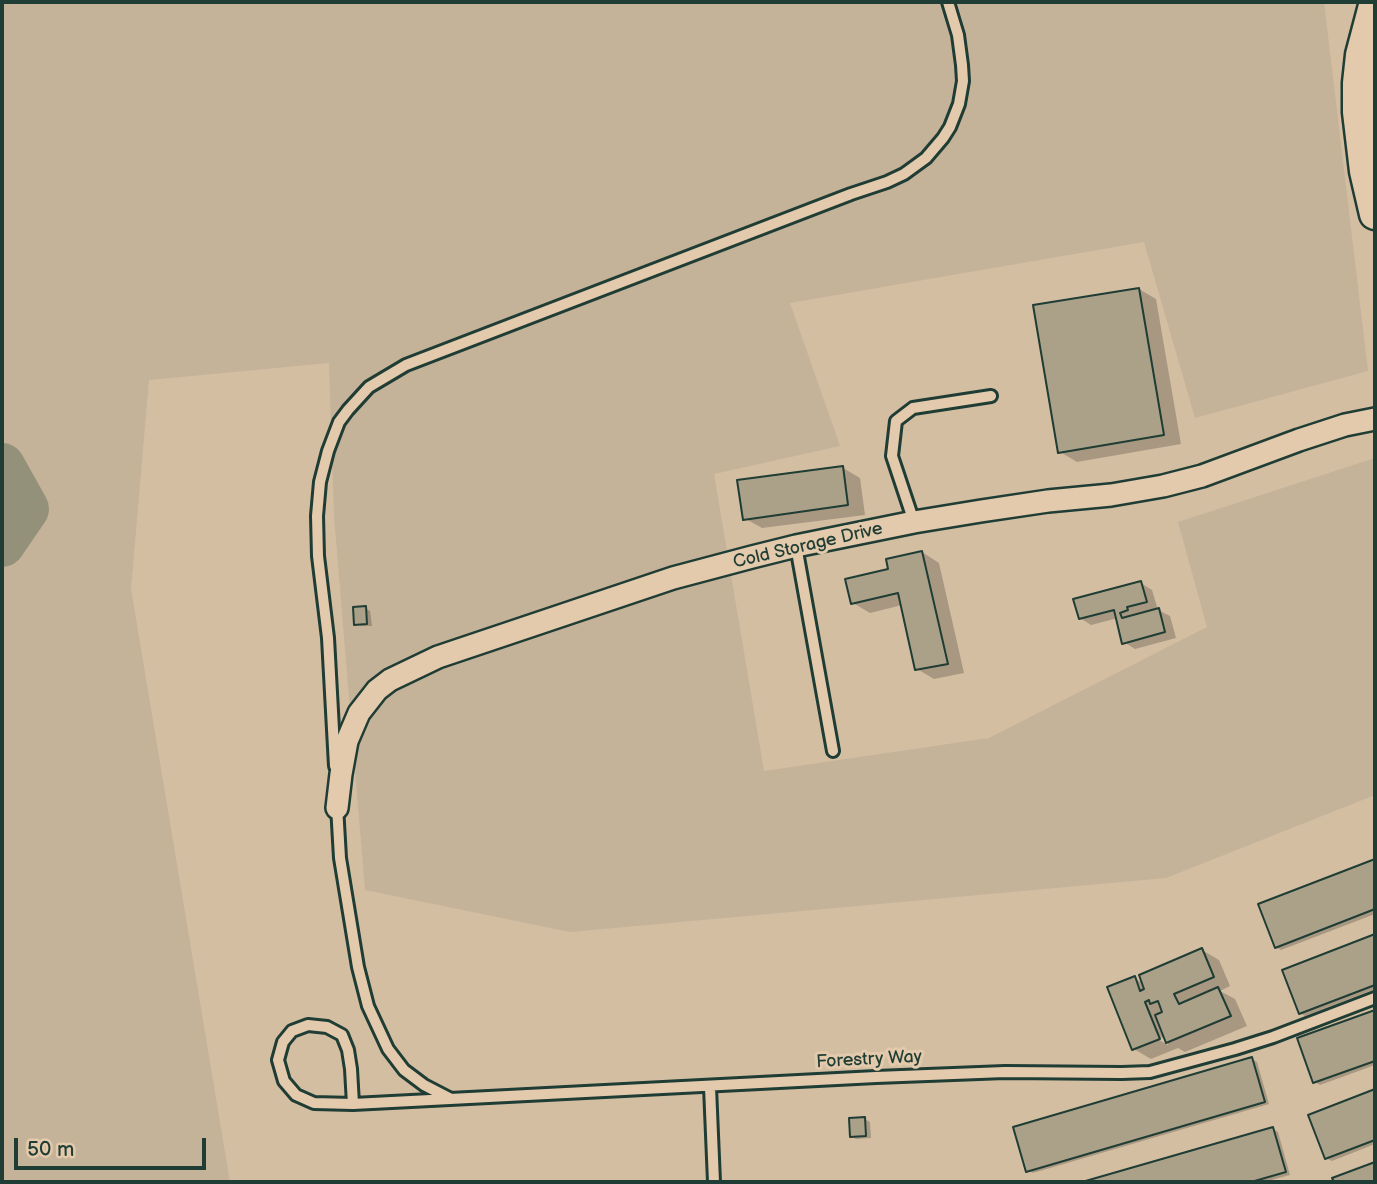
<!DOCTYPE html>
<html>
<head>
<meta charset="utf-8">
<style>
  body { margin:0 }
  #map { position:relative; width:1377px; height:1184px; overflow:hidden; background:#e4caac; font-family:"Balsamiq Sans",sans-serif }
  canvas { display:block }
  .frame { position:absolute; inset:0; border:4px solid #1f3d34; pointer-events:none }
  .scale { position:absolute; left:14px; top:1138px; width:192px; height:32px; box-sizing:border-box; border:4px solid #1f3d34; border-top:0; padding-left:9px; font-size:21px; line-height:24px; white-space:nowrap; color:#1f3d34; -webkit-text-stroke:5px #e4caac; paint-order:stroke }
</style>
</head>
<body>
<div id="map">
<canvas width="1377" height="1184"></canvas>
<div class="frame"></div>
<div class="scale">50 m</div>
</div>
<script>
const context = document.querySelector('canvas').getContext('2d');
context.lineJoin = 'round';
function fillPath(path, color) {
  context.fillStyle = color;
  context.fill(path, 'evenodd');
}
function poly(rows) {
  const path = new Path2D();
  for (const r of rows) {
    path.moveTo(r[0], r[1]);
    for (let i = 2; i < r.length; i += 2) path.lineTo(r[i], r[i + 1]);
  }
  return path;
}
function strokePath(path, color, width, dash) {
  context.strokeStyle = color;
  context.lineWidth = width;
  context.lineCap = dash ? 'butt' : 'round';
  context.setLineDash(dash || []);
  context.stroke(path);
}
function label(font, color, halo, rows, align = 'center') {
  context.font = font + ' "Balsamiq Sans",sans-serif';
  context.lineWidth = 6;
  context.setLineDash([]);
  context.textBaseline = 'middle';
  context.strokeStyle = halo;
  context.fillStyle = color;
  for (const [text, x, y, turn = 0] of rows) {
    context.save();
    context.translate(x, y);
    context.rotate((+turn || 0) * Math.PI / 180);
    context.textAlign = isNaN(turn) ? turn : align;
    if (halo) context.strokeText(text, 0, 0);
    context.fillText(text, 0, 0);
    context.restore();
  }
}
const built = poly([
  [2,2,1375,2,1375,1182,2,1182]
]);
const green = poly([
  [2,2,1324,2,1368,371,1195,418,1144,242,790,303,840,446,714,474,764,771,989,738,1207,627,1178,522,1375,458,1375,795,1166,878,570,932,365,890,334,516,329,363,149,380,131,589,230,1182,2,1182]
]);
const shadow = poly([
  [1139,289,1156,299,1181,444,1077,462,1060,452],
  [843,468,860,478,865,515,762,528,744,518],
  [922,552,939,563,964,673,934,679,917,669,902,605,870,613,853,603,890,571],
  [1141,583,1152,590,1158,610,1170,616,1176,638,1135,649,1124,642,1118,618,1091,625,1080,618],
  [365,608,370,611,372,626,361,626,356,623],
  [1375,861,1375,914,1281,950,1276,947,1260,905],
  [1375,936,1375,989,1305,1016,1300,1013,1284,971],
  [1202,950,1219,960,1230,986,1220,991,1235,999,1247,1026,1185,1052,1178,1048,1151,1059,1134,1049,1134,978,1144,984],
  [1154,1033,1168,1041,1168,1045,1152,1036],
  [1375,1012,1375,1065,1320,1085,1315,1082,1300,1039],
  [1252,1059,1257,1062,1269,1104,1033,1173,1028,1170],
  [1375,1091,1375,1144,1332,1161,1326,1158,1310,1116],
  [865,1119,870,1122,871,1138,856,1139,851,1136],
  [1273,1129,1278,1132,1290,1175,1264,1182,1089,1182]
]);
const river = poly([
  [2,466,26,509,2,544]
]);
const building = poly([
  [1139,288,1164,435,1058,453,1033,305,1139,288],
  [843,466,848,505,743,520,737,480,843,466],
  [922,551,948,664,915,670,898,593,851,604,845,579,888,569,886,559,922,551],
  [1141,581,1147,602,1127,607,1128,610,1120,613,1122,618,1159,608,1165,632,1122,644,1114,610,1079,619,1073,599,1141,581],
  [366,606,367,624,354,625,353,607,366,606],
  [1375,859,1375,909,1275,948,1258,904,1375,859],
  [1375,934,1375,985,1299,1014,1282,970,1375,934],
  [1202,948,1214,977,1174,994,1179,1004,1218,987,1231,1016,1166,1043,1155,1015,1162,1012,1158,1001,1150,1004,1149,1000,1145,1002,1160,1039,1132,1050,1107,987,1135,976,1140,991,1144,989,1139,975,1202,948],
  [1375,1010,1375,1061,1313,1083,1297,1038,1375,1010],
  [1252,1057,1265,1102,1026,1172,1013,1127,1252,1057],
  [1375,1089,1375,1140,1325,1159,1308,1115,1375,1089],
  [865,1117,866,1136,850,1137,849,1118,865,1117],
  [1273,1127,1286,1172,1251,1182,1082,1182,1273,1127],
  [1375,1162,1375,1182,1334,1182,1332,1178,1375,1162]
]);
const lane = poly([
  [914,522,892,456,896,421,913,408,991,396],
  [796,546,833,751],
  [335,766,328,638,318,556,317,516,320,482,328,451,339,422,348,410,369,387,406,365,851,194,887,182,904,174,926,158,943,138,950,127,959,104,963,81,962,65,958,35,948,2],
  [337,806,340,858,358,967,368,1006,388,1049,404,1070,424,1085,451,1099],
  [710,1087,714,1182],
  [353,1104,351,1069,348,1050,342,1035,327,1027,308,1025,292,1031,283,1042,278,1060,284,1081,296,1095,314,1103,353,1104,876,1077,1005,1072,1122,1073,1150,1072,1235,1049,1273,1037,1375,998]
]);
const street = poly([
  [337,808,341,774,347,741,359,713,377,690,390,680,438,657,673,578,752,557,796,546,914,522,981,511,1048,501,1111,495,1163,486,1202,476,1299,440,1345,425,1375,419]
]);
const secondary = poly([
  [1375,2,1361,55,1358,83,1358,112,1365,171,1375,214]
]);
const streetNames = [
  ["Cold Storage Drive",808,546,-13],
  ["Forestry Way",869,1060,-3]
];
fillPath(built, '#d3bea2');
fillPath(green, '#c4b299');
fillPath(shadow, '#0003');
strokePath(river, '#94917b', 46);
fillPath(building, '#aba189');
strokePath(building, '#1f3d34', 2);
strokePath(lane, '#1f3d34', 16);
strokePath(street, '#1f3d34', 26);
strokePath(secondary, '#1f3d34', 35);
strokePath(lane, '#e4caac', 10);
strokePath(street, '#e4caac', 21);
strokePath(secondary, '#e4caac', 30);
label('18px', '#1f3d34', '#e4caac', streetNames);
</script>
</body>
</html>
